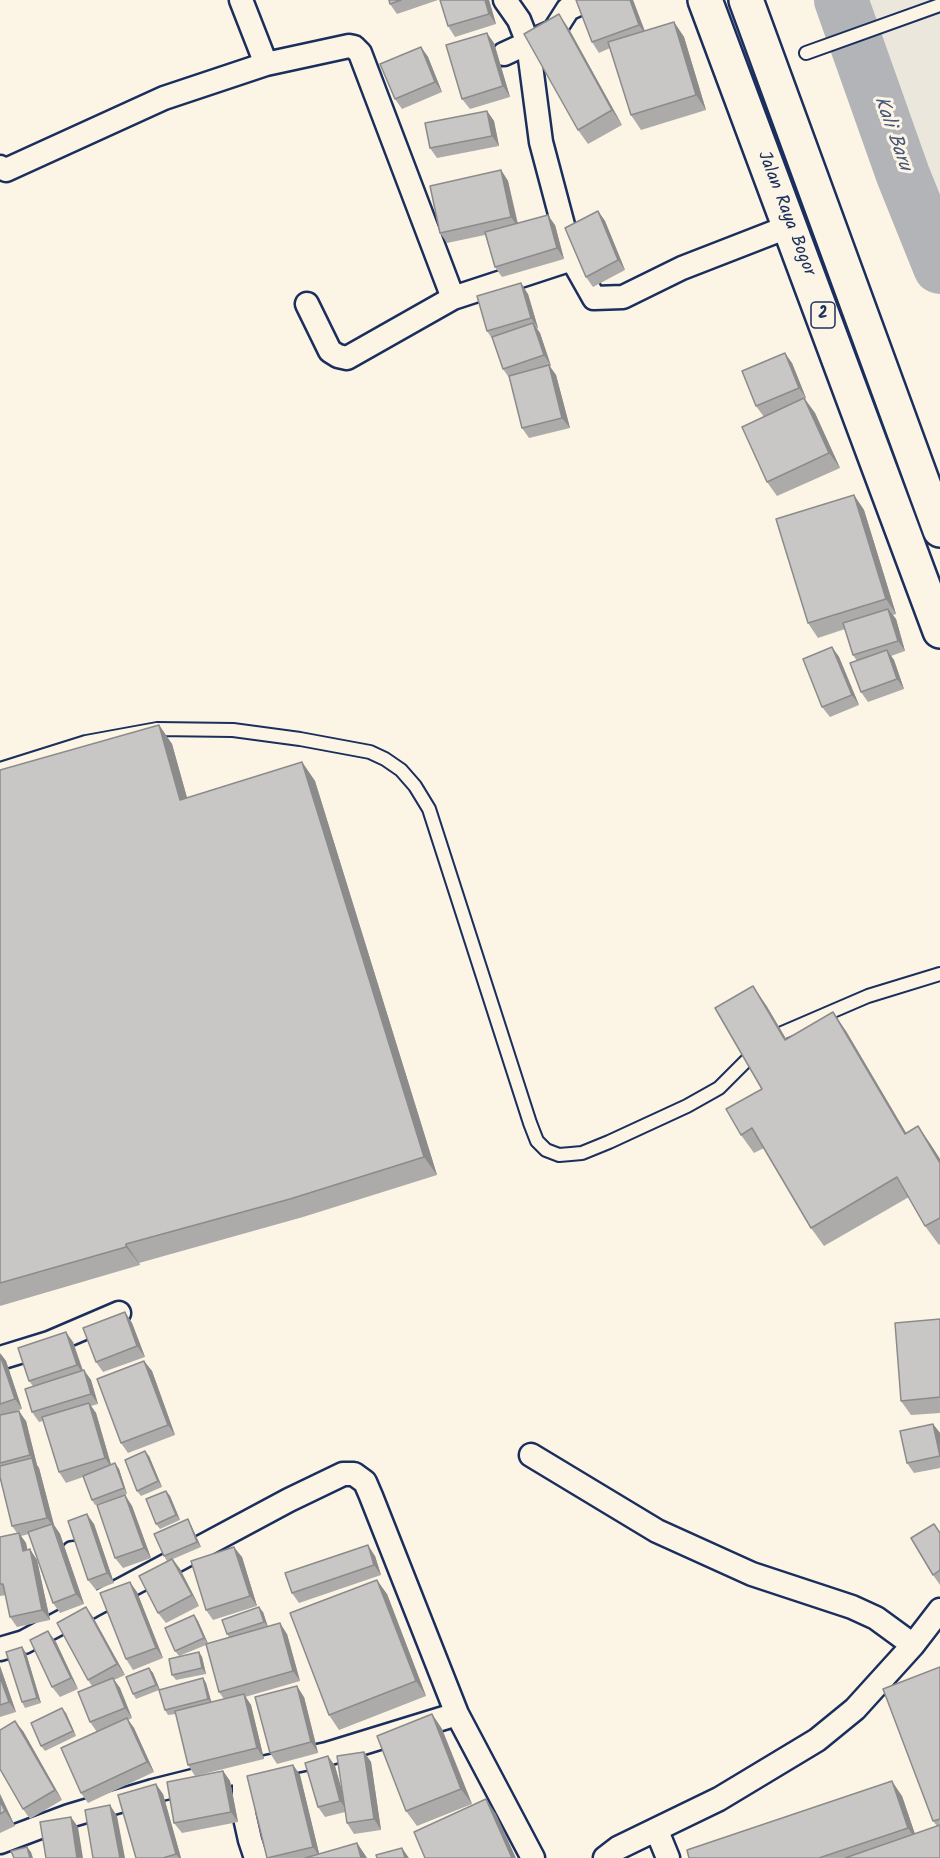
<!DOCTYPE html>
<html>
<head>
<meta charset="utf-8">
<style>
  body { margin:0 }
  canvas { display:block; background:#fcf5e5 }
</style>
</head>
<body>
<canvas width="940" height="1858"></canvas>
<script>
const context = document.querySelector('canvas').getContext('2d');
context.lineJoin = 'round';
function fillPath(path, color) {
  context.fillStyle = color;
  context.fill(path, 'evenodd');
}
function poly(rows) {
  const path = new Path2D();
  for (const r of rows) {
    path.moveTo(r[0], r[1]);
    for (let i = 2; i < r.length; i += 2) path.lineTo(r[i], r[i + 1]);
  }
  return path;
}
function strokePath(path, color, width, dash) {
  context.strokeStyle = color;
  context.lineWidth = width;
  context.lineCap = dash ? 'butt' : 'round';
  context.setLineDash(dash || []);
  context.stroke(path);
}
function label(font, color, halo, rows, align = 'center') {
  context.font = font + ' Kalam,sans-serif';
  context.lineWidth = 6;
  context.setLineDash([]);
  context.textBaseline = 'middle';
  context.strokeStyle = halo;
  context.fillStyle = color;
  for (const [text, x, y, turn = 0] of rows) {
    context.save();
    context.translate(x, y);
    context.rotate((+turn || 0) * Math.PI / 180);
    context.textAlign = isNaN(turn) ? turn : align;
    if (halo) context.strokeText(text, 0, 0);
    context.fillText(text, 0, 0);
    context.restore();
  }
}
const built = poly([
  [832,0,940,0,940,287]
]);
const river = poly([
  [841,0,903,175,940,267]
]);
const lane = poly([
  [806,53,940,5],
  [0,769,86,742,157,729,233,730,300,739,370,752,385,759,401,770,415,786,429,809,530,1123,537,1141,546,1150,559,1155,571,1154,582,1153,609,1142,687,1106,719,1088,747,1060],
  [782,1033,868,996,940,974]
]);
const street = poly([
  [241,0,266,64],
  [505,0,519,20,528,43,541,142,572,259,594,298,623,297,682,268,790,226],
  [504,54,554,31,568,9,587,0],
  [0,167,6,170,164,98,266,64,349,46,354,47,360,53,453,298],
  [307,304,330,351,338,356,347,358,453,298,572,259],
  [0,1358,49,1343,119,1313],
  [531,1455,657,1531,752,1574,852,1607,876,1618,913,1645],
  [73,1553,90,1607],
  [0,1649,24,1642,289,1500,343,1474,354,1474,365,1482,371,1496,457,1714],
  [244,1772,244,1813,250,1840,256,1858],
  [657,1831,668,1858],
  [0,1842,69,1816,153,1791,217,1775,244,1772,327,1754,457,1714,533,1858],
  [605,1858,618,1848,719,1799,817,1740,855,1709,913,1645,940,1610]
]);
const highway = poly([
  [705,0,940,631],
  [746,0,940,530]
]);
const wall = poly([
  [389,0,438,0,397,14,390,4],
  [440,0,489,0,496,24,455,37,448,26],
  [576,0,633,0,645,31,674,22,684,37,706,110,641,130,631,115,610,48,599,53,592,42],
  [569,29,622,125,588,144,578,130],
  [494,43,510,97,470,109,462,99],
  [421,47,428,57,442,92,402,109,395,99],
  [487,111,494,121,499,146,437,158,430,148],
  [501,170,508,181,518,223,555,225,564,259,502,277,495,267,485,235,447,243,440,233],
  [598,211,605,221,625,270,593,287,586,277],
  [528,294,538,328,537,329,540,333,551,366,549,366,556,375,570,428,529,438,522,428,510,379,503,369,493,340,487,331],
  [792,363,806,398,805,399,815,413,840,468,777,496,767,482,764,417,756,406],
  [854,495,864,510,896,614,893,615,896,619,905,651,891,656,894,660,904,689,868,702,861,692,857,661,853,655,845,629,818,638,808,623],
  [832,647,839,657,859,705,830,717,822,707],
  [159,725,172,744,187,798,302,762,315,781,437,1175,303,1217,139,1263,140,1265,0,1306,0,770],
  [766,1005,786,1039,846,1031,906,1133,918,1126,931,1145,940,1159,940,1244,939,1245,925,1226,909,1197,824,1246,811,1228,764,1148,754,1153,741,1135,762,1089],
  [125,1312,132,1323,145,1357,103,1372,96,1362],
  [940,1319,940,1413,911,1415,901,1401],
  [73,1342,83,1370,91,1380,98,1404,91,1406,96,1413,111,1465,115,1463,119,1469,127,1494,95,1505,92,1500,83,1477,66,1483,59,1472,43,1421,39,1422,32,1412,33,1386,29,1381],
  [0,1353,6,1361,22,1409,11,1413,26,1421,37,1465,39,1468,54,1525,60,1534,84,1604,60,1613,53,1603,29,1534,21,1536,26,1543,27,1550,37,1560,50,1620,17,1627,10,1617,6,1595,0,1596,0,1537,17,1533,12,1526,0,1465],
  [144,1361,152,1371,175,1435,128,1453,121,1443],
  [933,1424,940,1433,940,1468,914,1473,907,1463],
  [149,1456,162,1487,141,1496,137,1491],
  [166,1491,170,1496,180,1520,160,1529,156,1524],
  [125,1495,132,1506,151,1558,123,1568,115,1558],
  [94,1524,114,1583,96,1590,88,1580],
  [934,1524,940,1532,940,1585,933,1575],
  [191,1525,201,1547,173,1559,180,1569,199,1606,166,1623,158,1613,167,1561,164,1556],
  [375,1556,381,1575,299,1603,292,1593],
  [242,1557,257,1606,213,1620,206,1610],
  [137,1592,163,1658,133,1670,126,1659],
  [387,1594,426,1696,339,1730,329,1715],
  [86,1607,93,1617,125,1675,114,1680,120,1688,132,1718,128,1720,134,1728,154,1772,88,1803,81,1793,97,1732,90,1722,92,1686,88,1680],
  [263,1612,268,1627,287,1634,300,1681,245,1697,251,1705,264,1759,195,1776,188,1765,176,1714,168,1715,165,1710,159,1690,136,1699,133,1694,149,1668,153,1673,160,1690,203,1678,206,1683,211,1702,224,1699,219,1692,206,1645,179,1656,175,1651,194,1615,198,1621,208,1643,229,1637,227,1634],
  [56,1642,78,1689,60,1697,52,1687],
  [22,1647,26,1653,41,1703,25,1708,22,1702],
  [199,1652,202,1657,206,1674,176,1680,172,1675],
  [0,1666,16,1712,0,1717],
  [940,1667,940,1858,689,1858,902,1796,915,1834,937,1826,933,1821],
  [304,1697,318,1753,277,1764,270,1753],
  [66,1713,76,1736,45,1751,41,1746],
  [432,1714,442,1729,472,1804,417,1826,406,1811],
  [23,1731,62,1800,30,1819,23,1809],
  [364,1752,371,1762,381,1830,354,1834,347,1823,345,1812,325,1817,318,1807,328,1756,335,1766,342,1792],
  [293,1765,300,1775,319,1854,357,1843,367,1858,267,1858],
  [223,1771,230,1781,238,1822,182,1833,174,1823],
  [0,1794,15,1826,0,1833],
  [163,1794,181,1858,136,1858]
]);
const shadedWall = poly([
  [485,0,489,0,496,24,489,14],
  [630,0,633,0,646,35,639,25],
  [559,14,569,29,622,125,612,110],
  [674,22,684,37,706,110,696,95],
  [487,33,494,43,510,97,503,86],
  [421,47,428,57,442,92,435,82],
  [487,111,494,121,499,146,492,136],
  [501,170,508,181,518,227,511,217],
  [598,211,605,221,625,270,618,260],
  [548,215,555,225,564,259,557,248],
  [521,283,528,294,538,328,531,318],
  [533,323,540,333,551,366,544,355],
  [785,353,792,363,806,398,799,388],
  [549,365,556,375,570,428,562,418],
  [804,398,815,413,840,468,829,453],
  [854,495,864,510,896,614,886,599],
  [888,609,896,619,905,651,898,641],
  [832,647,839,657,859,705,852,695],
  [887,650,894,660,904,689,897,679],
  [159,725,172,744,193,819,180,800],
  [302,762,315,781,437,1175,424,1157],
  [753,986,766,1005,798,1059,785,1040],
  [833,1012,846,1031,918,1153,905,1134],
  [918,1126,931,1145,940,1159,940,1163],
  [126,1244,139,1263,140,1265,126,1247],
  [125,1312,132,1323,145,1357,137,1346],
  [66,1332,73,1342,84,1375,77,1365],
  [0,1353,6,1361,22,1409,15,1399],
  [144,1361,152,1371,175,1435,168,1425],
  [84,1370,91,1380,98,1404,91,1394],
  [89,1403,96,1413,112,1468,105,1458],
  [19,1411,26,1421,37,1465,39,1468,54,1525,60,1534,84,1604,76,1594,54,1527,47,1518,32,1459,30,1455],
  [933,1424,940,1433,940,1455],
  [145,1451,149,1456,162,1487,158,1481],
  [115,1463,119,1469,127,1494,124,1488],
  [166,1491,170,1496,180,1520,176,1515],
  [125,1495,132,1506,151,1558,144,1548],
  [87,1514,94,1524,114,1583,107,1573],
  [188,1519,191,1525,201,1547,197,1542],
  [19,1533,26,1543,30,1561,23,1551],
  [368,1545,375,1556,381,1575,374,1565],
  [234,1547,242,1557,257,1606,250,1596],
  [30,1549,37,1560,50,1620,42,1610],
  [172,1559,180,1569,199,1606,192,1595],
  [377,1580,387,1594,426,1696,416,1681],
  [130,1582,137,1592,163,1658,156,1648],
  [86,1607,93,1617,125,1675,117,1664],
  [259,1607,263,1612,268,1627,264,1622],
  [194,1615,198,1621,208,1644,204,1638],
  [280,1623,287,1634,300,1681,293,1671],
  [48,1631,56,1642,78,1689,71,1678],
  [22,1647,26,1653,41,1703,37,1698],
  [199,1652,202,1657,206,1674,202,1668],
  [0,1666,16,1712,9,1702,0,1677],
  [149,1668,153,1673,160,1690,156,1685],
  [113,1678,120,1688,132,1718,125,1708],
  [203,1678,206,1683,212,1704,208,1699],
  [297,1686,304,1697,318,1753,311,1742],
  [244,1694,251,1705,264,1759,257,1748],
  [62,1708,66,1713,76,1736,73,1731],
  [432,1714,442,1729,472,1804,461,1789],
  [127,1718,134,1728,154,1772,147,1762],
  [15,1721,23,1731,62,1800,55,1790],
  [364,1752,371,1762,381,1830,374,1819],
  [328,1756,335,1766,348,1811,340,1801],
  [293,1765,300,1775,320,1857,313,1847],
  [223,1771,230,1781,238,1822,231,1812],
  [892,1781,902,1796,918,1843,908,1828],
  [156,1784,163,1794,181,1858,179,1858,176,1854],
  [0,1794,15,1826,5,1811,0,1801],
  [486,1799,496,1814,516,1858,512,1858],
  [110,1805,117,1816,125,1858,120,1858],
  [71,1817,78,1827,83,1858,77,1858],
  [357,1843,367,1858,361,1858],
  [27,1847,31,1852,33,1858,30,1858],
  [402,1848,409,1858,405,1858]
]);
const building = poly([
  [389,0,401,0,390,4,389,0],
  [440,0,485,0,489,14,448,26,440,0],
  [576,0,630,0,639,25,592,42,576,0],
  [559,14,612,110,578,130,524,34,559,14],
  [674,22,696,95,631,115,608,42,674,22],
  [487,33,503,86,462,99,446,45,487,33],
  [421,47,435,82,395,99,380,64,421,47],
  [487,111,492,136,430,148,425,123,487,111],
  [501,170,511,217,440,233,430,186,501,170],
  [598,211,618,260,586,277,565,228,598,211],
  [548,215,557,248,495,267,485,232,548,215],
  [521,283,531,318,487,331,477,296,521,283],
  [533,323,544,355,503,369,492,337,533,323],
  [785,353,799,388,756,406,742,371,785,353],
  [549,365,562,418,522,428,509,376,549,365],
  [804,398,829,453,767,482,742,427,804,398],
  [854,495,886,599,808,623,776,519,854,495],
  [888,609,898,641,853,655,843,623,888,609],
  [832,647,852,695,822,707,803,659,832,647],
  [887,650,897,679,861,692,850,663,887,650],
  [159,725,180,800,302,762,424,1157,290,1199,126,1244,126,1247,0,1283,0,770,159,725],
  [753,986,785,1040,833,1012,905,1134,918,1126,940,1163,940,1218,925,1226,897,1177,811,1228,752,1128,741,1135,726,1109,762,1089,715,1008,753,986],
  [125,1312,137,1346,96,1362,83,1328,125,1312],
  [940,1319,940,1397,901,1401,895,1323,940,1319],
  [66,1332,77,1365,29,1381,18,1348,66,1332],
  [0,1355,15,1399,0,1404,0,1355],
  [144,1361,168,1425,121,1443,97,1379,144,1361],
  [84,1370,91,1394,32,1412,25,1389,84,1370],
  [89,1403,105,1458,59,1472,42,1417,89,1403],
  [19,1411,30,1455,0,1463,0,1415,19,1411],
  [933,1424,940,1456,907,1463,900,1431,933,1424],
  [145,1451,158,1481,137,1491,125,1460,145,1451],
  [32,1458,47,1518,12,1526,0,1477,0,1466,32,1458],
  [115,1463,124,1488,92,1500,83,1476,115,1463],
  [166,1491,176,1515,156,1524,146,1499,166,1491],
  [125,1495,144,1548,115,1558,97,1505,125,1495],
  [87,1514,107,1573,88,1580,68,1521,87,1514],
  [188,1519,197,1542,164,1556,154,1534,188,1519],
  [52,1524,76,1594,53,1603,28,1532,52,1524],
  [934,1524,940,1533,940,1570,933,1575,911,1538,934,1524],
  [19,1533,23,1551,30,1549,42,1610,10,1617,3,1584,0,1584,0,1537,19,1533],
  [368,1545,374,1565,292,1593,285,1573,368,1545],
  [234,1547,250,1596,206,1610,191,1561,234,1547],
  [172,1559,192,1595,158,1613,139,1576,172,1559],
  [377,1580,416,1681,329,1715,290,1613,377,1580],
  [130,1582,156,1648,126,1659,100,1593,130,1582],
  [86,1607,117,1664,88,1680,57,1623,86,1607],
  [259,1607,264,1622,227,1634,222,1620,259,1607],
  [194,1615,204,1638,175,1651,165,1628,194,1615],
  [280,1623,293,1671,219,1692,206,1644,280,1623],
  [48,1631,71,1678,52,1687,30,1640,48,1631],
  [22,1647,37,1698,22,1702,6,1652,22,1647],
  [199,1652,202,1668,172,1675,169,1659,199,1652],
  [940,1667,940,1819,933,1821,883,1689,940,1667],
  [149,1668,156,1685,133,1694,126,1677,149,1668],
  [0,1677,9,1702,0,1705,0,1677],
  [113,1678,125,1708,90,1722,78,1692,113,1678],
  [203,1678,208,1699,165,1710,159,1690,203,1678],
  [297,1686,311,1742,270,1753,255,1697,297,1686],
  [244,1694,257,1748,188,1765,175,1711,244,1694],
  [62,1708,73,1731,41,1746,31,1723,62,1708],
  [432,1714,461,1789,406,1811,377,1736,432,1714],
  [127,1718,147,1762,81,1793,61,1748,127,1718],
  [15,1721,55,1790,23,1809,0,1769,0,1730,15,1721],
  [364,1752,374,1819,347,1823,337,1756,364,1752],
  [328,1756,340,1801,318,1807,305,1763,328,1756],
  [293,1765,313,1847,267,1858,247,1776,293,1765],
  [223,1771,231,1812,174,1823,167,1782,223,1771],
  [892,1781,908,1828,819,1858,689,1858,687,1850,892,1781],
  [156,1784,176,1854,163,1858,136,1858,118,1795,156,1784],
  [486,1799,512,1858,425,1858,414,1832,486,1799],
  [0,1801,5,1811,0,1814,0,1801],
  [110,1805,120,1858,93,1858,85,1810,110,1805],
  [71,1817,77,1858,46,1858,40,1822,71,1817],
  [940,1825,940,1858,845,1858,940,1825],
  [357,1843,361,1858,305,1858,357,1843],
  [27,1847,30,1858,14,1858,11,1851,27,1847],
  [402,1848,405,1858,377,1858,376,1855,402,1848]
]);
const shields = [
  [823,315,24]
];
const shieldNames = [
  ["2",823,315]
];
const streetNames = [
  ["Jalan Raya Bogor",785,214,69]
];
const waterNames = [
  ["Kali Baru",891,134,70]
];
fillPath(built, '#ece7dc');
strokePath(river, '#b2b4b8', 54);
strokePath(lane, '#1b2f5e', 16);
strokePath(street, '#1b2f5e', 27);
strokePath(highway, '#1b2f5e', 38);
strokePath(lane, '#fcf5e5', 12);
strokePath(street, '#fcf5e5', 22);
strokePath(highway, '#fcf5e5', 33);
fillPath(wall, '#acabaa');
fillPath(shadedWall, '#8c8b8b');
fillPath(building, '#c8c7c6');
strokePath(building, '#8c8b8b', 1.5);
for (const [x, y, w] of shields) {
  const box = new Path2D();
  box.roundRect(x - w / 2, y - 13, w, 26, 4.5);
  context.fillStyle = '#fcf5e5';
  context.fill(box);
  strokePath(box, '#1b2f5e', 1.5);
}
label('bold 16px', '#1b2f5e', null, shieldNames);
label('18px', '#1b2f5e', '#fcf5e5', streetNames);
label('italic 20px', '#485779', '#fcf5e5', waterNames);
</script>
</body>
</html>
